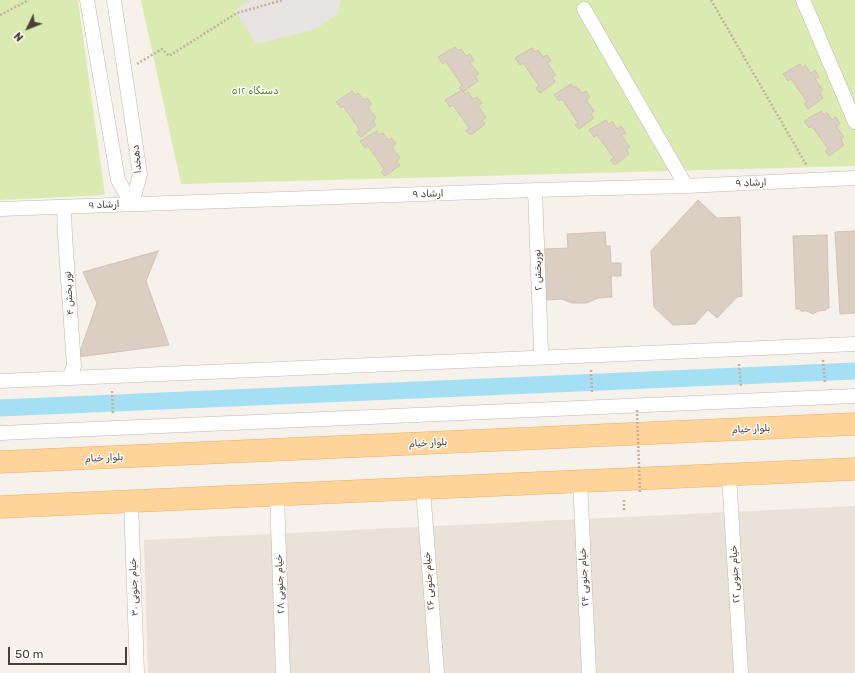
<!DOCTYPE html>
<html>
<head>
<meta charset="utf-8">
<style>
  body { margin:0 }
  #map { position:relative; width:855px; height:673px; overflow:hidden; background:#f6f1ea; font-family:Rubik,sans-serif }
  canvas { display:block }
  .north { position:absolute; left:8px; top:8px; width:40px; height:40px; -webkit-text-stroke:3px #fff; paint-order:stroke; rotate:227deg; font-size:11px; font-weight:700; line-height:16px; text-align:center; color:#4a4037 }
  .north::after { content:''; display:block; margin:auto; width:14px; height:18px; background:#4a4037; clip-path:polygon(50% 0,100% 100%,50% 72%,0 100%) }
  .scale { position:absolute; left:8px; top:647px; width:119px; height:18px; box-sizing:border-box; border:2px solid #4a4037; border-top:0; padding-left:5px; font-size:12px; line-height:14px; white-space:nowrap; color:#4a4037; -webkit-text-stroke:3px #fff; paint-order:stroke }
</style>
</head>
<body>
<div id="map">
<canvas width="855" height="673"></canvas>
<div class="north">N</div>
<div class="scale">50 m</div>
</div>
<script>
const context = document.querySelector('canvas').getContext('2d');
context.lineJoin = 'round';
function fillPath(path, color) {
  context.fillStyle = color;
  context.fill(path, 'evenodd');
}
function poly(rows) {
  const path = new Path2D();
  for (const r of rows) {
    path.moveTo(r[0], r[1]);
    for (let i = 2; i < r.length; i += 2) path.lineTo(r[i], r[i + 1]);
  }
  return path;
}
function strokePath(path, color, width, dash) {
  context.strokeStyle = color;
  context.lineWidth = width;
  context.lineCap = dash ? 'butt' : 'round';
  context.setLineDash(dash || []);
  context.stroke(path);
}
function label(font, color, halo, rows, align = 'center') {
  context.font = font + ' Rubik,"Noto Sans Arabic",sans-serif';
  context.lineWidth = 3;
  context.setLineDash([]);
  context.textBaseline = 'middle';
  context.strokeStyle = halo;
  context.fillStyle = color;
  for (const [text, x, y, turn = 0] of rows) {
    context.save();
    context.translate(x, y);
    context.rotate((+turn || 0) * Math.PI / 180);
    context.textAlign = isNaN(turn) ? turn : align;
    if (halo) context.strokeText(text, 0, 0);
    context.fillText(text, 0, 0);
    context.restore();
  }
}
const residential = poly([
  [855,506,855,673,148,673,144,540]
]);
const green = poly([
  [0,0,78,0,105,195,0,200],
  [141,0,855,0,855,166,181,184]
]);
const parking = poly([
  [249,0,341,0,338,14,314,30,256,44,235,10]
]);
const canal = poly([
  [0,408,855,371]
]);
const building = poly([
  [455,47,458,51,461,49,466,56,470,54,474,60,470,63,479,74,475,76,478,81,463,92,459,88,462,85,446,62,443,64,438,57,455,47],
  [532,48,535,52,538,50,543,57,547,55,551,61,547,63,556,75,552,77,555,82,540,93,536,88,539,86,523,63,520,65,515,58,532,48],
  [800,64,802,68,805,65,811,73,815,70,819,77,815,79,823,90,820,93,823,98,808,109,804,104,807,102,791,79,788,81,783,74,800,64],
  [571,84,574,88,576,86,582,93,586,91,590,97,586,100,594,111,591,114,594,118,579,129,575,125,578,123,562,99,559,101,554,95,571,84],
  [462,90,465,94,468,92,473,99,477,97,482,103,478,106,486,117,482,120,485,124,471,135,466,131,469,128,453,105,450,107,445,100,462,90],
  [352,91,355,95,358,93,364,100,367,98,372,104,368,107,376,118,373,121,376,125,361,137,356,132,360,130,343,106,341,108,336,102,352,91],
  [821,111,824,115,827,112,832,120,836,117,840,124,836,126,844,137,841,140,844,145,829,156,825,151,828,149,812,126,809,128,804,121,821,111],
  [606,120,609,124,612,121,617,129,621,126,626,133,621,135,630,147,626,149,629,154,615,165,610,160,614,158,597,135,594,137,589,130,606,120],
  [377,131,379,135,383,133,388,140,392,138,396,144,392,147,400,158,397,161,400,165,385,176,381,172,384,169,368,146,365,148,360,141,377,131],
  [698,200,717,218,740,217,742,296,737,297,717,318,708,310,695,324,673,325,654,307,651,251,698,200],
  [855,231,855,313,840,314,835,232,855,231],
  [605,232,606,246,610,246,611,263,621,263,621,276,611,276,612,297,598,298,587,303,572,303,562,299,546,300,544,249,568,248,567,234,605,232],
  [827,235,829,308,826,308,826,310,818,311,813,314,807,311,801,311,800,309,796,309,793,236,827,235],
  [158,251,146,281,169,345,78,357,97,303,83,272,158,251]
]);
const path = poly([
  [711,0,807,166],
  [0,15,29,0],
  [137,64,162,49,169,56,237,13,283,0],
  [823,360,825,383],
  [739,364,741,387],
  [591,370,592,393],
  [112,391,113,414],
  [624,510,624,498]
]);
const street = poly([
  [87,0,118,180,132,204],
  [114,0,140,174,132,204],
  [803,0,855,122],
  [584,9,686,186],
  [535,190,541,350],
  [64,208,65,236,74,366,69,378],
  [0,209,535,190,686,186,855,178],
  [0,381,855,344],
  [0,433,855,396],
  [729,475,741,673],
  [580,481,589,673],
  [423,488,437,673],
  [277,495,283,673],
  [131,501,137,673]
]);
const primary = poly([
  [0,462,855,424],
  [0,507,855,469]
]);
const pathBridge = poly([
  [637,410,640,493]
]);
const parkNames = [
  ["۵۱۲ دستگاه",255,91]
];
const streetNames = [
  ["دهخدا",137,159,-96],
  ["ارشاد ۹",751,183,-2],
  ["ارشاد ۹",428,194,-2],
  ["ارشاد ۹",104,205,-3],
  ["نوربخش ۲",538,270,-92],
  ["نور بخش ۴",69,293,-94],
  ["بلوار خیام",751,429,-3],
  ["بلوار خیام",428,443,-3],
  ["بلوار خیام",104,458,-3],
  ["خیام جنوبی ۲۲",735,574,-93],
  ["خیام جنوبی ۲۴",584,577,-93],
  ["خیام جنوبی ۲۶",429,581,-94],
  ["خیام جنوبی ۲۸",280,584,-92],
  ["خیام جنوبی ۳۰",134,587,-92]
];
fillPath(residential, '#eae2d8');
fillPath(green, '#daebb1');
fillPath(parking, '#e7e4e2');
strokePath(canal, '#a5dff4', 17);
fillPath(building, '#dbcec2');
strokePath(building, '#d3c1b2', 1);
strokePath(street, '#c2b7ac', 15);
strokePath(primary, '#eaaf64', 23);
strokePath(path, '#c5b19c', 2.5, [2, 2]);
strokePath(street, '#fff', 14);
strokePath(primary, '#ffd49a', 22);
strokePath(pathBridge, '#c5b19c', 2.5, [2, 2]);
label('10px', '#558026', '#fff', parkNames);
label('10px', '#4a4037', '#fff', streetNames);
</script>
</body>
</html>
